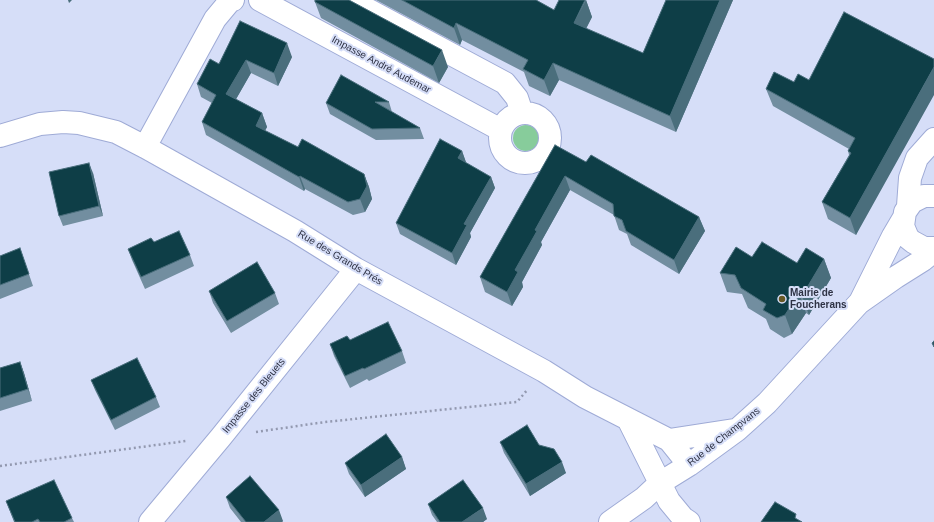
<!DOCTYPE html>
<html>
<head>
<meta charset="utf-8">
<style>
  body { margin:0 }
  canvas { display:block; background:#d6def8 }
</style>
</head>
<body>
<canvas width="934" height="522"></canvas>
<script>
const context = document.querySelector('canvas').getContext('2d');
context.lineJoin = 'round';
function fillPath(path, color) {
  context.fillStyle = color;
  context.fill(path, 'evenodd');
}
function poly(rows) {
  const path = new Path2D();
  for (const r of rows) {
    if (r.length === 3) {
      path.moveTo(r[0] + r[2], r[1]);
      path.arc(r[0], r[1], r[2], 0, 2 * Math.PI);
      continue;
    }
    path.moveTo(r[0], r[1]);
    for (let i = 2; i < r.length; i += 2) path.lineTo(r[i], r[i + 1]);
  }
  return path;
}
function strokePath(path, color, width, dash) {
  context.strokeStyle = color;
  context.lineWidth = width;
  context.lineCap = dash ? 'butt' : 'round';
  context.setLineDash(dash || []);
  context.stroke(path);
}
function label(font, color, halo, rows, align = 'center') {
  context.font = font + ' Helvetica,sans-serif';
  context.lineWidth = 4;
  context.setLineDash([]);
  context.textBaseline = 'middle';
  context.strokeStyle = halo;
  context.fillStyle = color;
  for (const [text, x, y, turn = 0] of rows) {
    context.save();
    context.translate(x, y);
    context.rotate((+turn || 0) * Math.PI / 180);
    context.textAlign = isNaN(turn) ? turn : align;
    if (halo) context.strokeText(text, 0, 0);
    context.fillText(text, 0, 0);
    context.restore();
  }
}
const green = poly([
  [526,138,13]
]);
const path = poly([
  [256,432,325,422,517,402,528,389],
  [0,466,186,441]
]);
const minor = poly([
  [260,0,501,130],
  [350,0,505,83,517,98,522,113],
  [525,138,25],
  [0,136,40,124,63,122,79,123,116,132,145,147,295,231,356,269,544,371,585,397,669,440,689,465],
  [145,147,215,19,230,1,233,0],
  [934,196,924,196,912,202,905,212,903,226,908,238,913,242,924,248,934,248],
  [908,206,910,178,917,158,934,139],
  [861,300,893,236,903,219],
  [628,419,669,501,683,518,689,522],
  [669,440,734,430],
  [150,522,221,437,356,269],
  [610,522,644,498,660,483,689,465,737,430,767,403,859,303,896,277,923,260,934,251]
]);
const wall = poly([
  [376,0,536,0,554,10,586,0,592,17,586,29,643,53,666,0,733,0,676,132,559,80,550,96,529,86,524,72,462,40,460,45],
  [315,2,448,67,439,83,321,18],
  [240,21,292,57,278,86,251,73,236,99,262,113,267,127,265,131,298,147,364,174,369,187,372,199,365,212,353,215,305,189,304,191,206,135,202,122,212,103,201,97,197,84,219,64],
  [934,59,856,235,828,219,822,202,849,155,848,151,849,149,773,106,766,89,794,82,809,80],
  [389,102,392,112,420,128,424,139,376,140,330,114,326,103],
  [555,145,586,162,699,217,705,231,679,274,631,245,627,234,619,230,614,215,570,190,541,242,542,245,522,282,523,287,512,306,485,292,480,277],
  [462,151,466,163,491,177,495,188,470,233,471,237,456,265,400,234,396,223],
  [93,173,103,216,63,226,59,216],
  [154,242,190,255,194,266,145,289,132,260,128,249],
  [20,248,33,286,0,299,0,256],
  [752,257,797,263,824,259,831,278,809,315,806,313,792,334,784,338,770,329,766,319,748,308,742,294,727,292,720,273],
  [209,291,275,293,279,304,231,333,213,303],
  [350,340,402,351,406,363,369,381,367,379,350,388,334,356,330,344],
  [20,362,24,373,32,401,0,411,0,368],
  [91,380,156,397,160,407,115,430,95,390],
  [500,442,539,445,566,473,530,496,504,453],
  [402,457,406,469,365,497,349,474,345,463],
  [226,497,283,521,282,522,241,522,230,508],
  [6,501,72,518,74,522,14,522],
  [428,504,487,519,483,522,437,522,432,515]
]);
const shadedWall = poly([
  [68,0,72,0,69,3],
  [586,0,592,17,580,40,574,23],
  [720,0,733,0,676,132,670,116],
  [456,23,462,40,460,45,454,28],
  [287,43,292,57,278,86,274,73],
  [442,50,448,67,439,83,433,66],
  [246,60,251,73,231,108,226,94],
  [553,63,559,80,550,96,544,80],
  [934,67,934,95,856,235,850,218],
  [262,113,267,127,260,139,256,126],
  [462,151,466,162,462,170,458,158],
  [89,163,93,173,103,216,99,206],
  [364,174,369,187,372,199,365,212,360,199],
  [300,176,305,189,304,191,299,177],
  [565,176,570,190,541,242,542,245,522,282,523,287,512,306,507,292,515,270,535,230],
  [491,177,495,188,470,233,471,237,456,265,452,253,464,224],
  [699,217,705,231,679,274,674,260],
  [824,259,831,278,809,315,802,296],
  [799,293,806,313,792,334,785,315],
  [20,362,24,373,32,401,28,389],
  [402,457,406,469,365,497,361,485],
  [562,462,566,473,530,496,526,484],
  [483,508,487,519,483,522,462,522],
  [279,510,283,521,282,522,264,522]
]);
const building = poly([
  [315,0,349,0,442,50,433,66,315,2,315,0],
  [402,0,536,0,554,10,559,0,585,0,574,23,643,53,666,0,720,0,670,116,553,63,544,80,523,69,528,60,456,23,454,28,402,0],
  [844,12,934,59,934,67,850,218,822,202,851,153,848,151,855,138,766,89,774,72,794,82,798,74,809,80,844,12],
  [240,21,287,43,274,73,246,60,226,94,262,113,256,126,298,147,302,139,364,174,367,186,360,199,348,202,300,176,299,177,202,122,216,95,197,84,210,59,219,64,240,21],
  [341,75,389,102,375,102,420,128,372,129,326,103,341,75],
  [440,139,462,151,458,158,491,177,464,224,467,225,452,253,396,223,440,139],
  [555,145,586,162,591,155,699,217,674,260,626,231,622,220,614,216,613,204,565,176,535,230,537,231,515,270,518,272,507,292,480,277,555,145],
  [89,163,99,206,59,216,49,172,89,163],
  [179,231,190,255,141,277,128,249,151,238,154,242,179,231],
  [762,242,797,263,806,248,824,259,802,296,799,293,785,315,777,318,763,310,766,304,741,288,735,275,720,273,736,247,752,257,762,242],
  [20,248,29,274,0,285,0,256,20,248],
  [257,262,275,293,227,321,209,291,257,262],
  [388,322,402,351,364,369,363,368,345,376,330,344,347,336,350,340,388,322],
  [934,341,934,347,932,343,934,341],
  [137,358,156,397,111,420,91,380,137,358],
  [20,362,28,389,0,398,0,368,20,362],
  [527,425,539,445,554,449,562,462,526,484,500,442,527,425],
  [386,434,402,457,361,485,345,463,386,434],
  [250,476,279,510,264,522,246,522,226,497,250,476],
  [54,480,72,518,64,522,40,522,38,519,32,522,15,522,6,501,54,480],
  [463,480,483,508,462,522,440,522,428,504,463,480],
  [775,502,796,514,795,518,802,522,761,522,775,502]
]);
const markers = [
  [782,299,4,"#675825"]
];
const streetNames = [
  ["Impasse André Audemar",381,65,28],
  ["Rue des Grands Prés",340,258,31],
  ["Impasse des Bleuets",254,396,-51],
  ["Rue de Champvans",724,437,-38]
];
const poiNames = [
  ["Mairie de",790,293],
  ["Foucherans",790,305]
];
fillPath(green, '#87cc9b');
strokePath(minor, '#9fabd6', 24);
strokePath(path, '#9399b0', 2.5, [2, 3]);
strokePath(minor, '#fff', 22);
fillPath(wall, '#728ea0');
fillPath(shadedWall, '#4a6e7c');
fillPath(building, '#0e3e47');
strokePath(building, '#4a6e7c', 1);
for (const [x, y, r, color] of markers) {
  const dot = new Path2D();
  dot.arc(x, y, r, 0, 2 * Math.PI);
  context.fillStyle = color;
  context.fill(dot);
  strokePath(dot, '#d6def8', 1.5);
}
label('10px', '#2e3244', '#d6def8', streetNames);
label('bold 10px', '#2e3244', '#d6def8', poiNames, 'left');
</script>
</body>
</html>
